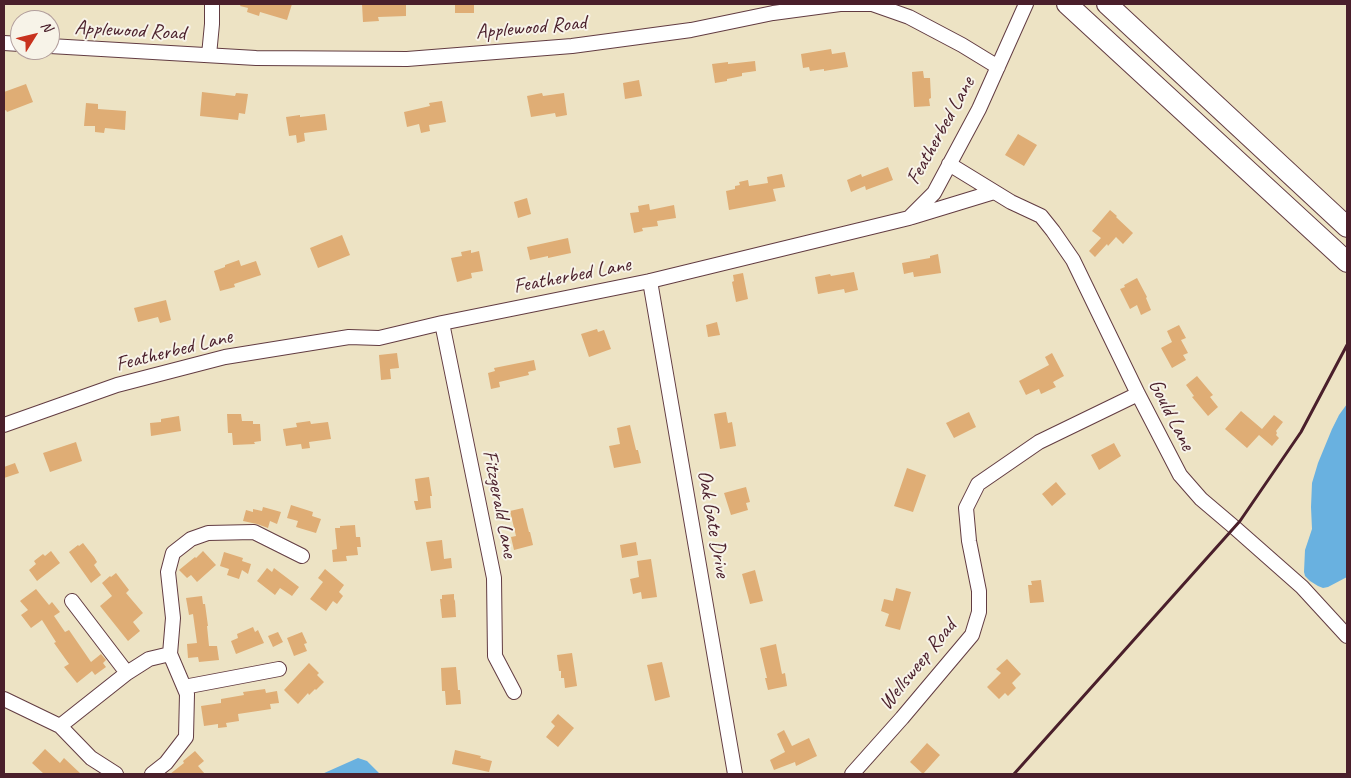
<!DOCTYPE html>
<html>
<head>
<meta charset="utf-8">
<style>
  body { margin:0 }
  #map { position:relative; width:1351px; height:778px; overflow:hidden; background:#ede3c4; font-family:Caveat,sans-serif }
  canvas { display:block }
  .frame { position:absolute; inset:0; border:5px solid #4a1f2b; pointer-events:none }
  .north { position:absolute; left:10px; top:10px; width:50px; height:50px; box-sizing:border-box; background:#f7f3e8; border:1px solid #b29e9c; border-radius:50%; rotate:54deg; font-size:14px; font-weight:700; line-height:20px; text-align:center; color:#4a1f2b }
  .north::after { content:''; display:block; margin:auto; width:18px; height:22px; background:#c8321e; clip-path:polygon(50% 0,100% 100%,50% 72%,0 100%) }
</style>
</head>
<body>
<div id="map">
<canvas width="1351" height="778"></canvas>
<div class="frame"></div>
<div class="north">N</div>
</div>
<script>
const context = document.querySelector('canvas').getContext('2d');
context.lineJoin = 'round';
function fillPath(path, color) {
  context.fillStyle = color;
  context.fill(path, 'evenodd');
}
function poly(rows) {
  const path = new Path2D();
  for (const r of rows) {
    path.moveTo(r[0], r[1]);
    for (let i = 2; i < r.length; i += 2) path.lineTo(r[i], r[i + 1]);
  }
  return path;
}
function strokePath(path, color, width, dash) {
  context.strokeStyle = color;
  context.lineWidth = width;
  context.lineCap = dash ? 'butt' : 'round';
  context.setLineDash(dash || []);
  context.stroke(path);
}
function label(font, color, halo, rows, align = 'center') {
  context.font = font + ' Caveat,sans-serif';
  context.lineWidth = 4;
  context.setLineDash([]);
  context.textBaseline = 'middle';
  context.strokeStyle = halo;
  context.fillStyle = color;
  for (const [text, x, y, turn = 0] of rows) {
    context.save();
    context.translate(x, y);
    context.rotate((+turn || 0) * Math.PI / 180);
    context.textAlign = isNaN(turn) ? turn : align;
    if (halo) context.strokeText(text, 0, 0);
    context.fillText(text, 0, 0);
    context.restore();
  }
}
const water = poly([
  [1347,404,1347,577,1328,587,1323,588,1318,586,1310,581,1305,576,1304,572,1305,550,1312,529,1311,507,1312,483,1318,463,1332,429,1339,415],
  [358,758,367,761,380,774,322,774]
]);
const building = poly([
  [241,4,292,4,287,20,260,12,259,16,247,12,248,8,240,6],
  [362,4,406,4,406,16,378,17,379,21,363,22],
  [455,4,474,4,474,13,455,13],
  [831,49,832,54,845,52,848,67,824,71,824,69,810,71,809,67,803,68,801,54],
  [755,61,756,71,742,73,742,76,727,79,727,81,715,83,712,64,728,62,728,64],
  [923,71,924,78,930,78,931,98,929,99,930,106,914,107,912,72],
  [639,80,642,96,625,99,623,83],
  [26,84,33,102,7,112,6,110,4,111,4,92],
  [202,92,235,96,236,93,248,94,245,114,239,113,238,120,200,116],
  [542,93,543,96,564,93,567,115,556,117,555,113,531,117,527,96],
  [442,101,446,122,429,125,430,131,421,133,419,124,407,127,404,112,430,106,429,103],
  [86,103,98,104,98,109,126,111,125,130,105,128,104,133,95,132,95,126,84,126],
  [325,114,327,130,304,133,305,141,297,143,296,135,289,136,286,117,300,115,300,117],
  [1018,134,1037,145,1024,166,1005,155],
  [888,167,893,180,866,190,865,186,851,192,847,180,861,174,862,177],
  [782,174,785,187,773,189,776,201,729,210,726,191,735,189,735,186,740,185,739,182,748,180,749,186,768,183,767,177],
  [527,198,531,214,518,218,514,202],
  [649,204,650,210,674,205,676,218,657,221,658,226,642,228,643,231,634,233,630,213,639,212,638,206],
  [1110,210,1117,216,1116,217,1133,233,1123,244,1116,237,1108,246,1107,244,1095,257,1089,251,1101,238,1092,231],
  [342,235,350,255,318,268,310,248],
  [568,238,571,253,548,258,548,256,530,260,527,247],
  [471,250,471,253,479,251,483,271,471,273,472,278,457,282,451,258,462,256,461,252],
  [938,254,941,273,914,277,913,272,904,274,902,263,930,258,930,256],
  [239,260,241,266,256,261,261,275,234,284,235,287,220,291,214,271,225,267,225,265],
  [854,272,858,290,845,293,844,289,818,294,815,277,830,274,831,276],
  [743,273,748,299,736,302,732,282,734,281,733,275],
  [1137,278,1147,297,1146,298,1151,310,1141,315,1137,305,1130,309,1120,289,1125,287,1124,285],
  [166,300,171,320,160,323,158,317,138,322,134,308],
  [717,322,720,335,708,337,706,325],
  [1179,325,1186,338,1181,340,1188,353,1183,355,1186,360,1172,368,1161,348,1172,342,1167,331],
  [597,329,598,332,604,330,611,349,589,357,581,334],
  [397,353,399,368,390,369,391,379,381,380,379,355],
  [1052,353,1064,376,1053,382,1056,387,1041,394,1039,389,1026,395,1019,381,1049,365,1045,357],
  [534,360,536,370,528,372,529,375,499,382,500,387,491,389,488,373,495,371,494,368],
  [1197,376,1213,395,1210,397,1218,407,1208,416,1192,397,1194,396,1186,385],
  [1241,411,1262,429,1274,415,1283,422,1276,431,1277,433,1276,435,1279,438,1272,446,1259,435,1247,448,1225,429],
  [726,412,728,423,732,422,736,446,720,449,714,414],
  [969,412,976,427,954,438,946,423],
  [227,414,241,414,242,421,253,421,253,424,260,424,261,441,254,442,255,444,233,445,232,433,228,433],
  [179,416,181,431,151,436,150,423,161,422,161,419],
  [310,421,311,424,328,422,331,439,309,442,310,448,302,449,301,444,286,446,283,429,297,427,296,423],
  [630,425,636,450,638,450,641,463,614,468,609,446,620,444,617,428],
  [76,442,82,461,50,472,43,453],
  [1114,443,1121,456,1099,470,1091,455],
  [15,463,19,473,4,478,4,467],
  [907,468,926,475,913,512,894,506],
  [429,477,432,496,430,496,431,508,416,510,414,501,418,501,415,479],
  [1056,482,1066,494,1052,506,1042,494],
  [746,487,750,502,746,503,748,510,731,515,724,493],
  [291,505,313,512,312,516,321,519,316,533,296,527,298,521,287,518],
  [263,507,281,512,277,524,270,521,268,528,257,524,243,521,246,510,253,512,253,509,262,511],
  [523,508,529,532,530,532,533,545,514,550,511,537,516,536,510,511],
  [355,525,356,537,360,537,361,547,357,547,358,555,346,556,347,561,333,562,332,550,337,549,335,528,340,528,340,526],
  [442,540,444,559,451,558,452,568,431,571,426,542],
  [636,542,638,555,622,558,620,545],
  [83,543,94,557,97,562,94,565,101,575,91,583,69,552,78,545,79,546],
  [51,551,60,563,37,581,29,570,36,564,34,561,43,554,45,556],
  [203,551,216,565,197,582,191,575,187,578,179,570,195,557,196,558],
  [224,552,243,558,242,561,251,564,248,574,242,570,239,579,227,575,229,569,220,566],
  [651,559,657,597,642,599,641,592,633,594,630,579,639,577,637,561],
  [267,568,272,572,274,568,299,587,292,596,280,588,275,595,257,581],
  [325,569,344,585,339,592,343,596,337,604,333,601,326,611,310,599,323,582,318,578],
  [755,570,763,601,750,604,742,574],
  [116,573,129,590,126,593,143,613,133,622,140,631,128,641,100,606,112,596,102,583,110,576,111,577],
  [1041,580,1044,602,1030,603,1028,585,1032,585,1031,581],
  [896,588,911,592,900,630,885,626,889,614,881,611,884,599,893,601],
  [36,589,49,605,52,602,60,612,54,616,65,632,69,630,91,662,101,654,106,660,103,663,106,667,95,675,92,671,77,683,64,667,69,664,54,643,56,642,42,620,31,628,21,615,28,610,20,601],
  [454,594,454,599,455,601,456,617,442,618,440,599,442,599,442,595],
  [202,596,203,604,205,604,208,626,207,626,209,646,217,646,219,660,199,662,198,657,188,658,187,644,197,643,193,614,189,615,186,598],
  [253,627,255,632,258,630,264,643,236,654,231,641,238,638,237,634],
  [278,632,283,642,273,647,268,636],
  [302,632,307,643,304,644,307,651,294,656,287,638],
  [776,644,782,674,785,673,787,686,768,690,765,678,767,678,760,648],
  [572,653,577,686,565,688,564,678,561,678,561,671,559,671,557,655],
  [1007,659,1021,674,1012,683,1016,688,1008,696,1005,693,999,699,987,687,1001,673,996,669],
  [662,662,670,697,655,701,647,665],
  [309,663,319,673,317,675,324,682,316,690,315,689,309,695,308,693,298,704,284,690],
  [456,667,458,690,460,690,461,704,446,705,445,691,442,691,441,668],
  [265,689,266,693,277,691,279,703,270,704,271,709,238,714,239,721,226,723,227,727,218,728,218,724,204,726,201,706,221,703,221,699,244,695,243,692],
  [558,714,574,728,558,747,546,737,555,726,551,722],
  [784,730,792,746,809,738,817,756,796,766,795,762,774,770,770,760,785,752,777,734],
  [927,743,940,755,923,774,910,762],
  [45,749,60,763,64,758,81,774,44,774,32,763],
  [455,750,481,756,480,758,492,761,489,772,452,764],
  [195,751,204,761,198,766,205,774,170,774,184,763,183,761]
]);
const minor = poly([
  [4,43,20,44],
  [50,46,256,58,407,59,572,46,691,30,773,13,840,4,872,4,909,17,962,45,998,67],
  [209,55,212,24,212,4],
  [949,164,1011,202,1041,216,1053,231,1073,260,1138,394,1180,475,1201,499,1234,527,1302,587,1347,636],
  [912,217,994,192],
  [650,281,735,774],
  [442,323,494,578,495,656,514,692],
  [4,425,117,385,225,357,349,337,379,338,442,323,650,281,909,218,934,193,979,109,1026,4],
  [72,601,127,673],
  [170,654,173,618,168,572,173,553,191,539,208,533,254,532,302,556],
  [184,687,279,669],
  [4,699,60,726,91,758,116,774],
  [60,726,127,673,149,659,170,654,187,694,186,737,166,763,152,774],
  [852,774,902,718,972,635,979,612,979,591,969,541,966,508,978,484,1039,442,1138,394]
]);
const highway = poly([
  [1067,4,1347,262],
  [1107,4,1347,227]
]);
const rail = poly([
  [1014,774,1240,521,1301,432,1347,345]
]);
const streetNames = [
  ["Applewood Road",531,28,-5],
  ["Applewood Road",130,31,3],
  ["Featherbed Lane",941,131,-61],
  ["Featherbed Lane",572,276,-11],
  ["Featherbed Lane",174,351,-14],
  ["Gould Lane",1171,415,63],
  ["Fitzgerald Lane",499,504,79],
  ["Oak Gate Drive",713,524,80],
  ["Wellsweep Road",918,665,-51]
];
fillPath(water, '#69b1e0');
fillPath(building, '#dfad75');
strokePath(minor, '#623c42', 16);
strokePath(highway, '#623c42', 22);
strokePath(minor, '#fff', 14);
strokePath(highway, '#fff', 20);
strokePath(rail, '#4a1f2b', 3);
label('21px', '#4a1f2b', '#f7f3e8', streetNames);
</script>
</body>
</html>
